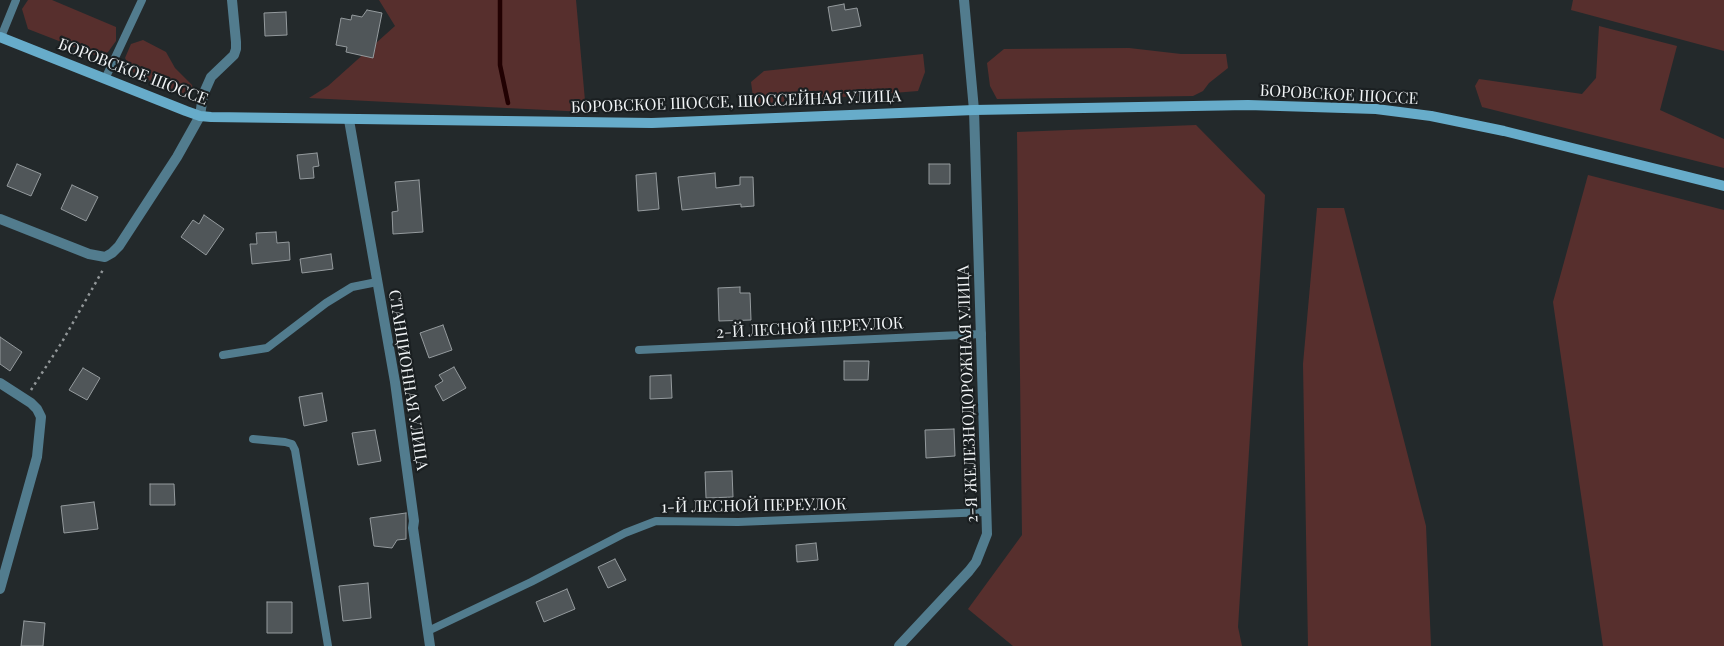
<!DOCTYPE html>
<html>
<head>
<meta charset="utf-8">
<style>
  body { margin:0 }
  canvas { display:block; background:#23292b }
</style>
</head>
<body>
<canvas width="1724" height="646"></canvas>
<script>
const context = document.querySelector('canvas').getContext('2d');
context.lineJoin = 'round';
function fillPath(path, color) {
  context.fillStyle = color;
  context.fill(path, 'evenodd');
}
function poly(rows) {
  const path = new Path2D();
  for (const r of rows) {
    path.moveTo(r[0], r[1]);
    for (let i = 2; i < r.length; i += 2) path.lineTo(r[i], r[i + 1]);
  }
  return path;
}
function strokePath(path, color, width, dash) {
  context.strokeStyle = color;
  context.lineWidth = width;
  context.lineCap = dash ? 'butt' : 'round';
  context.setLineDash(dash || []);
  context.stroke(path);
}
function label(font, color, halo, rows, align = 'center') {
  context.font = font + ' "Playfair Display",serif';
  context.lineWidth = 4.5;
  context.setLineDash([]);
  context.textBaseline = 'middle';
  context.strokeStyle = halo;
  context.fillStyle = color;
  for (const [text, x, y, turn = 0] of rows) {
    context.save();
    context.translate(x, y);
    context.rotate((+turn || 0) * Math.PI / 180);
    context.textAlign = isNaN(turn) ? turn : align;
    if (halo) context.strokeText(text, 0, 0);
    context.fillText(text, 0, 0);
    context.restore();
  }
}
const green = poly([
  [28,0,52,0,116,27,116,41,108,52,100,57,28,29,22,9],
  [379,0,576,0,586,112,309,98,328,86,395,26],
  [1573,0,1724,0,1724,51,1571,10],
  [1599,26,1677,46,1660,110,1724,139,1724,168,1482,107,1475,86,1479,79,1582,94,1596,78],
  [143,40,166,52,175,68,192,85,193,90,188,95,135,75,125,58,131,44],
  [1129,48,1181,54,1226,54,1228,68,1209,83,1203,91,1193,96,997,99,990,86,987,63,1004,49],
  [923,54,925,72,918,91,754,104,751,82,764,71],
  [1196,125,1265,195,1238,627,1242,646,1013,646,968,609,1022,535,1017,132],
  [1588,175,1724,210,1724,646,1603,646,1553,302],
  [1317,208,1344,208,1426,526,1431,646,1308,646,1303,364]
]);
const stream = poly([
  [500,0,500,65,508,103]
]);
const building = poly([
  [844,4,845,10,857,8,861,26,832,31,828,7,844,4],
  [367,10,382,13,373,58,346,52,347,47,336,45,341,18,351,20,352,15,362,17,367,10],
  [286,12,287,35,265,36,264,13,286,12],
  [317,153,319,166,313,167,314,178,300,179,297,155,317,153],
  [17,164,41,174,31,196,7,186,17,164],
  [929,164,950,164,950,184,929,184,929,164],
  [656,173,659,209,638,211,636,175,656,173],
  [715,173,716,188,740,185,740,177,753,177,754,206,741,207,741,204,682,210,678,177,715,173],
  [419,180,423,232,393,234,392,212,398,211,395,182,419,180],
  [72,185,98,197,86,221,61,209,72,185],
  [204,215,224,229,206,255,181,237,193,220,199,224,204,215],
  [276,232,277,243,289,242,290,260,252,264,250,244,257,244,256,233,276,232],
  [331,254,333,269,302,273,300,259,331,254],
  [740,287,740,293,750,293,751,320,719,321,718,288,740,287],
  [443,325,452,350,429,358,420,333,443,325],
  [0,337,22,352,10,371,0,364,0,337],
  [844,361,869,361,868,380,844,380,844,361],
  [454,367,466,388,443,401,435,386,443,381,439,375,454,367],
  [83,368,100,378,87,400,69,390,83,368],
  [671,375,672,398,650,399,650,376,671,375],
  [322,393,327,421,304,426,299,397,322,393],
  [954,429,955,456,926,458,925,430,954,429],
  [375,430,381,461,358,465,352,433,375,430],
  [732,471,733,497,706,498,705,472,732,471],
  [150,484,174,484,175,505,150,505,150,484],
  [94,502,98,529,64,533,61,506,94,502],
  [406,513,406,539,397,540,392,548,374,546,370,518,406,513],
  [816,543,818,560,797,562,796,545,816,543],
  [615,559,626,580,608,588,598,567,615,559],
  [368,583,371,618,343,621,339,586,368,583],
  [567,589,575,609,544,622,536,602,567,589],
  [267,602,292,602,292,633,267,633,267,602],
  [24,621,45,623,43,646,21,646,24,621]
]);
const path = poly([
  [31,390,62,342,104,268]
]);
const lane = poly([
  [1,37,16,0],
  [105,79,142,0],
  [639,350,982,334],
  [223,355,267,348,326,303,352,287,377,282],
  [253,439,285,442,292,444,295,450,328,646],
  [428,631,531,582,625,533,656,521,738,522,986,512]
]);
const street = poly([
  [349,120,395,382,414,521,413,528,430,646],
  [0,219,89,254,105,257,112,253,119,246,177,157,200,116,203,95,211,77,234,55,236,49,236,42,232,0],
  [0,383,31,403,37,409,41,417,37,457,0,589],
  [899,646,969,571,976,562,987,534,974,110,964,0]
]);
const secondary = poly([
  [0,37,186,111,200,116,211,117,652,123,974,110,1248,105,1376,109,1431,116,1504,131,1724,186]
]);
const streetNames = [
  ["БОРОВСКОЕ ШОССЕ",133,72,21],
  ["БОРОВСКОЕ ШОССЕ",1339,95,3],
  ["БОРОВСКОЕ ШОССЕ, ШОССЕЙНАЯ УЛИЦА",736,102,-2],
  ["2-Й ЛЕСНОЙ ПЕРЕУЛОК",810,328,-3],
  ["СТАНЦИОННАЯ УЛИЦА",408,380,81],
  ["2-Я ЖЕЛЕЗНОДОРОЖНАЯ УЛИЦА",968,394,-92],
  ["1-Й ЛЕСНОЙ ПЕРЕУЛОК",754,506,-1]
];
fillPath(green, '#572f2d');
strokePath(stream, '#210102', 4.5);
fillPath(building, '#505659');
strokePath(building, '#949a9d', 1);
strokePath(path, '#929799', 2.5, [2.5, 4]);
strokePath(lane, '#527c8e', 8);
strokePath(street, '#527c8e', 10);
strokePath(secondary, '#67acca', 10);
label('16px', '#f2f5f7', '#1a1f21', streetNames);
</script>
</body>
</html>
